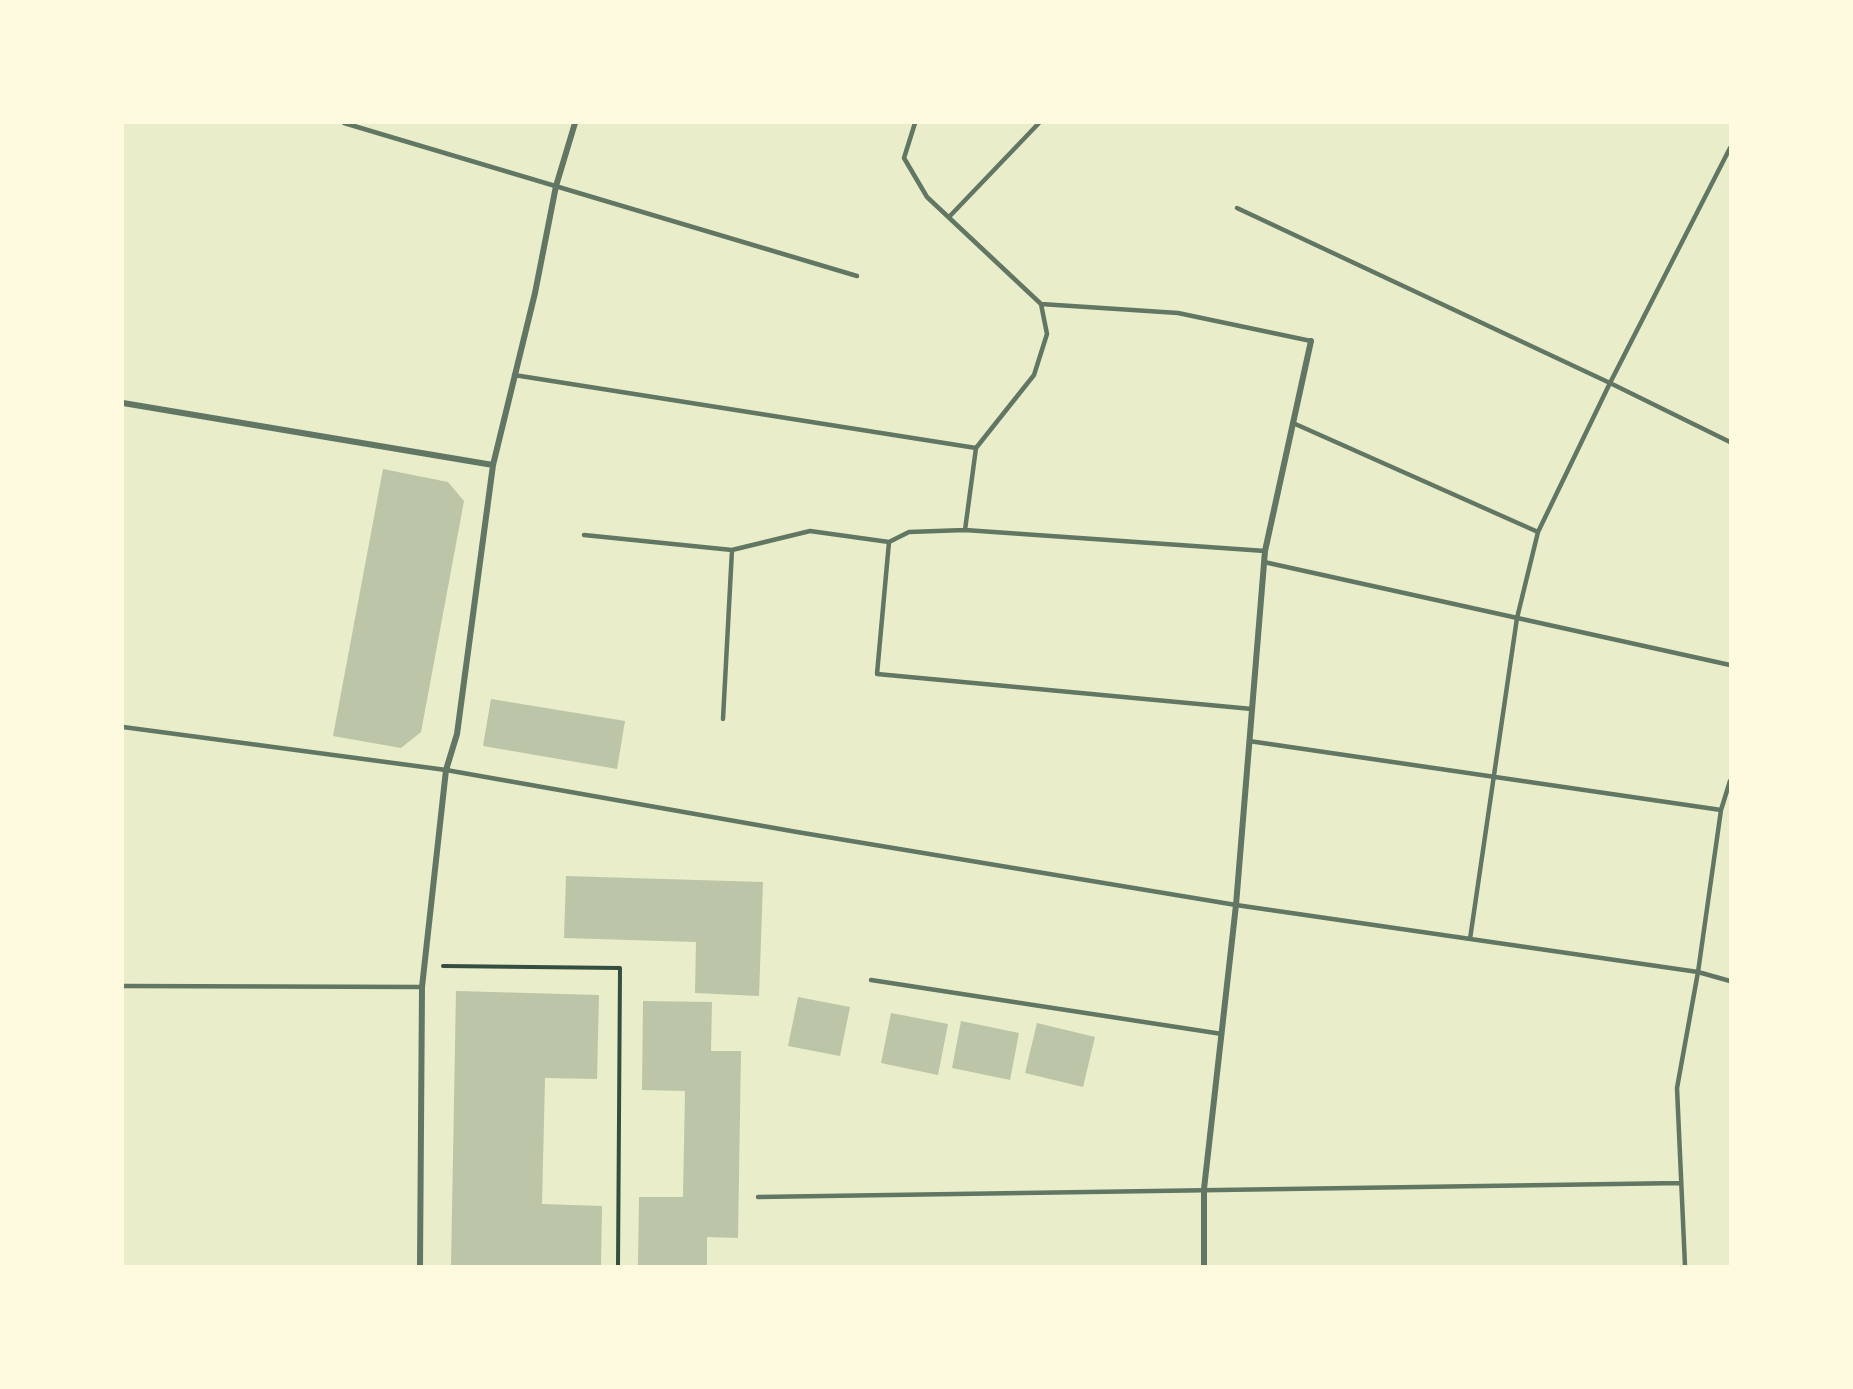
<!DOCTYPE html>
<html>
<head>
<meta charset="utf-8">
<style>
  body { margin:0 }
  #map { position:relative; width:1853px; height:1389px; overflow:hidden; background:#e9edc9; font-family:"Fira Sans",sans-serif }
  canvas { display:block }
  .frame { position:absolute; inset:0; border:124px solid #fefae0; pointer-events:none }
</style>
</head>
<body>
<div id="map">
<canvas width="1853" height="1389"></canvas>
<div class="frame"></div>
</div>
<script>
const context = document.querySelector('canvas').getContext('2d');
context.lineJoin = 'round';
function fillPath(path, color) {
  context.fillStyle = color;
  context.fill(path, 'evenodd');
}
function poly(rows) {
  const path = new Path2D();
  for (const r of rows) {
    path.moveTo(r[0], r[1]);
    for (let i = 2; i < r.length; i += 2) path.lineTo(r[i], r[i + 1]);
  }
  return path;
}
function strokePath(path, color, width, dash) {
  context.strokeStyle = color;
  context.lineWidth = width;
  context.lineCap = dash ? 'butt' : 'round';
  context.setLineDash(dash || []);
  context.stroke(path);
}
const building = poly([
  [383,469,448,482,464,501,421,732,401,748,333,736],
  [491,699,625,721,617,769,483,746],
  [566,876,763,882,759,996,695,993,696,942,564,938],
  [456,991,599,995,597,1079,545,1078,542,1204,602,1206,601,1266,451,1266],
  [798,997,850,1007,840,1056,788,1046],
  [643,1001,712,1002,711,1051,741,1051,738,1238,707,1237,707,1266,638,1266,639,1197,683,1197,685,1091,642,1090],
  [891,1013,948,1024,938,1075,881,1063],
  [961,1021,1019,1033,1010,1080,952,1068],
  [1037,1023,1095,1037,1083,1087,1025,1073]
]);
const path = poly([
  [443,966,620,968,618,1266]
]);
const service = poly([
  [344,123,857,276],
  [915,123,904,158,927,197,1041,304,1047,334,1034,375,976,448,965,530],
  [1237,208,1610,383,1730,442],
  [949,217,1039,123],
  [1041,304,1178,313,1311,341],
  [514,375,976,448],
  [1293,423,1538,532],
  [584,535,732,550,810,531,889,542],
  [889,542,877,674,1252,709],
  [889,542,909,532,965,530,1265,551],
  [1264,562,1730,665],
  [723,719,732,550],
  [123,727,446,770,797,832,1236,905,1698,972,1730,981],
  [1249,741,1721,810],
  [1470,939,1517,618,1538,532,1610,383,1730,148],
  [871,980,1222,1034],
  [123,986,422,987],
  [758,1197,1681,1183],
  [1685,1266,1677,1088,1698,972,1721,810,1730,781]
]);
const minor = poly([
  [123,403,493,465],
  [420,1266,422,987,446,770,457,734,493,465,535,293,556,186,575,123],
  [1204,1266,1204,1189,1236,905,1265,551,1311,341]
]);
fillPath(building, '#bcc5a7');
strokePath(path, '#344e41', 4);
strokePath(service, '#617663', 4.5);
strokePath(minor, '#617663', 6);
</script>
</body>
</html>
